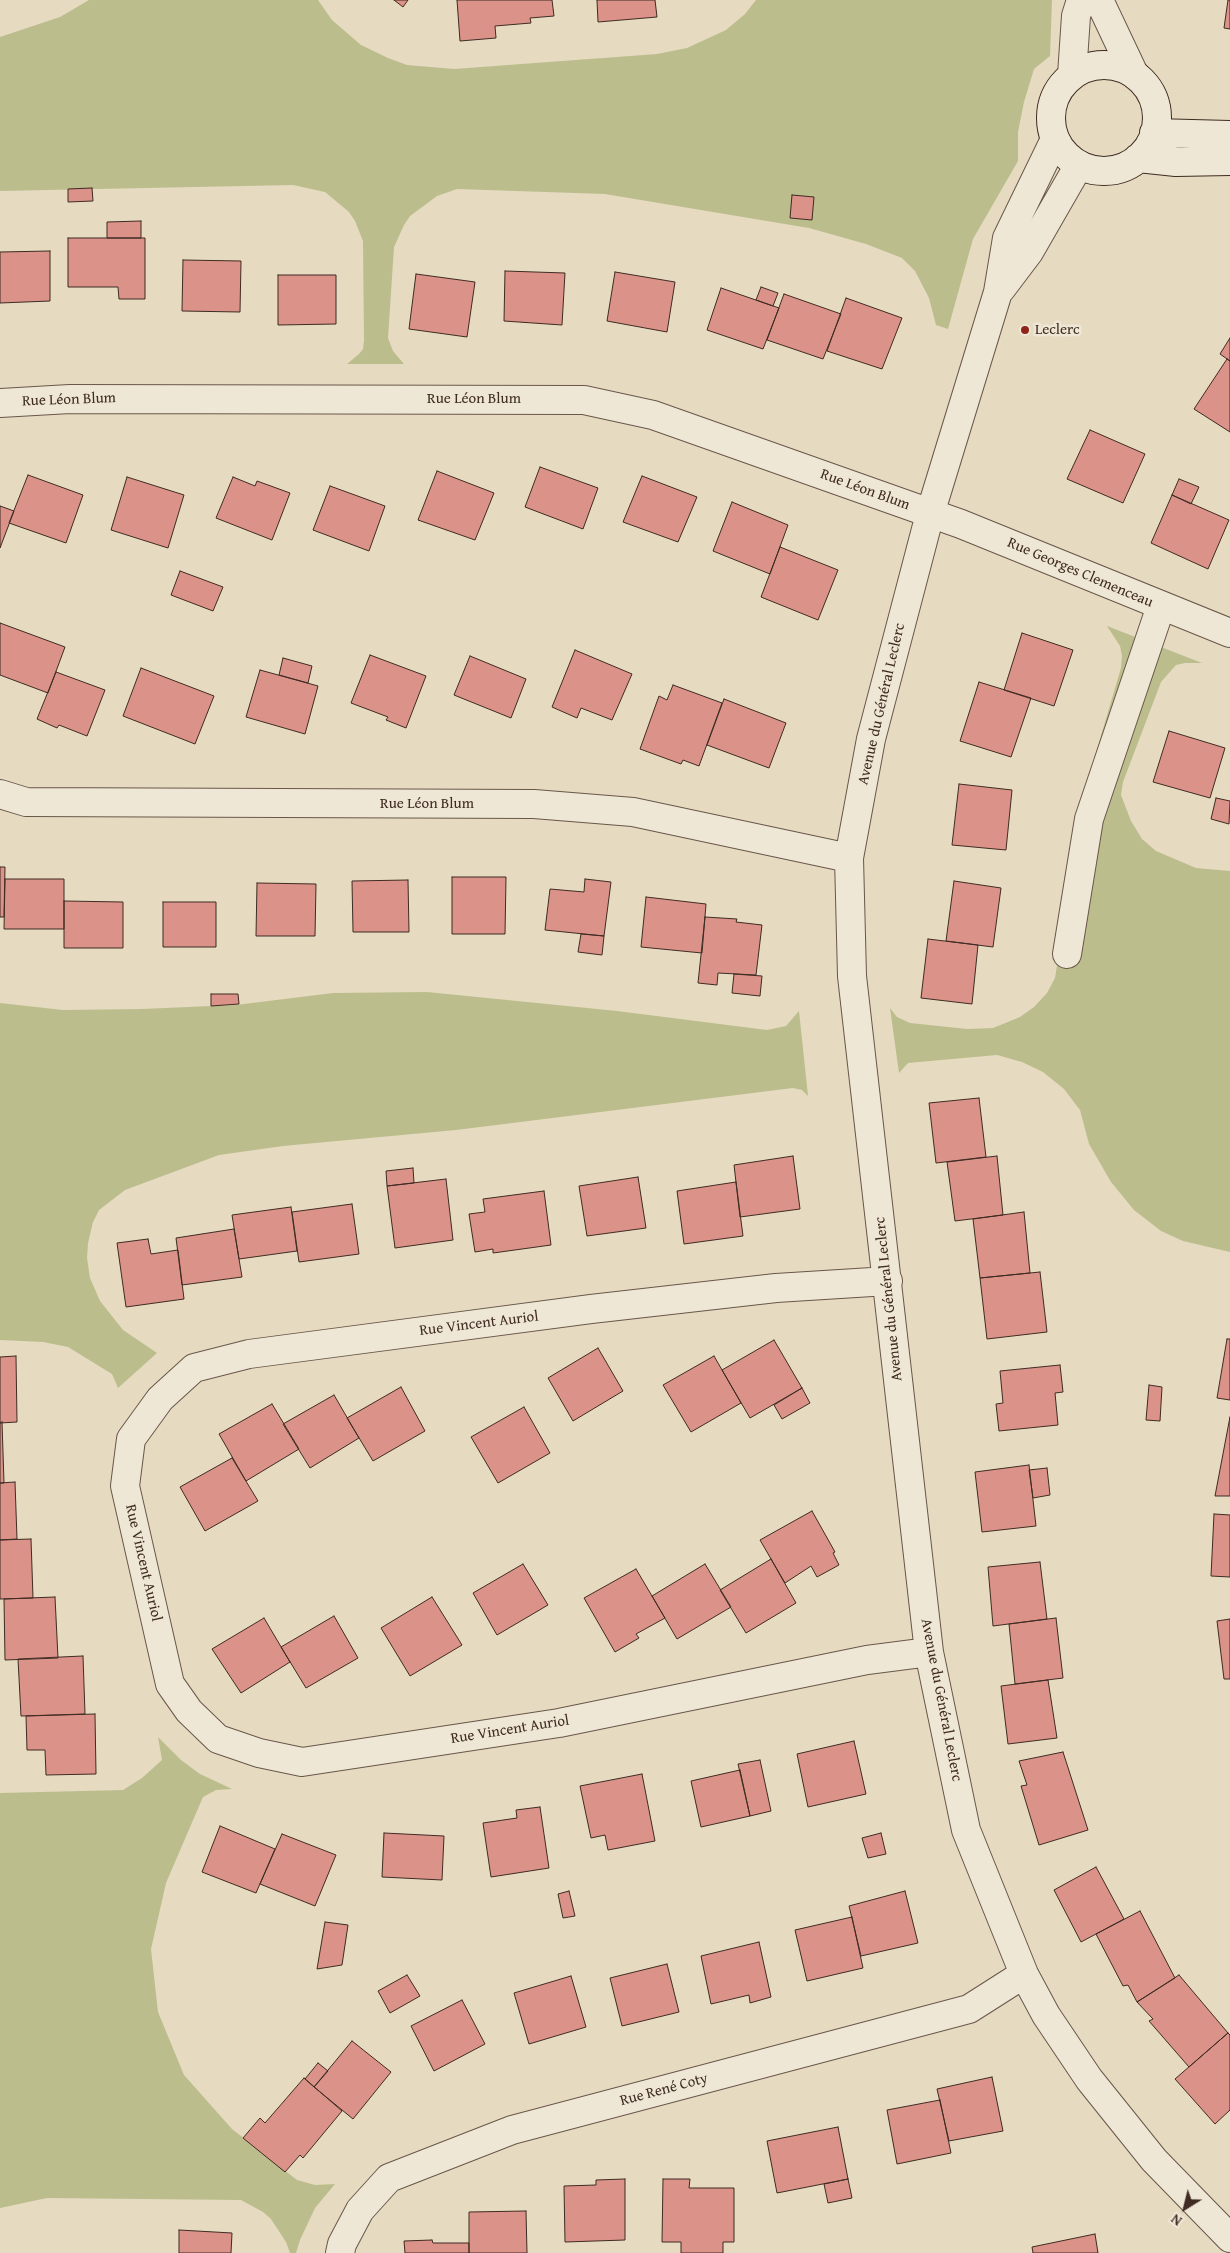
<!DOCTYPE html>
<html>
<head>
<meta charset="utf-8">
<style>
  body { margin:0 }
  #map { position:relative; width:1230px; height:2253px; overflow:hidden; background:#e6dac0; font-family:"Gentium Book Plus",serif }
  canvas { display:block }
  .north { position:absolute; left:1160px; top:2183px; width:50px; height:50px; -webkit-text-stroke:4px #efe7d6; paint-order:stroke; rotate:216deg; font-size:14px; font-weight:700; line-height:20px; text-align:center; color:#3f2b22 }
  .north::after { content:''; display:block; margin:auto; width:18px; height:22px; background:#3f2b22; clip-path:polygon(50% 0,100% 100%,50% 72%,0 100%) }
</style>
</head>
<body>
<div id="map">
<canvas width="1230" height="2253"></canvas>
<div class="north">N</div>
</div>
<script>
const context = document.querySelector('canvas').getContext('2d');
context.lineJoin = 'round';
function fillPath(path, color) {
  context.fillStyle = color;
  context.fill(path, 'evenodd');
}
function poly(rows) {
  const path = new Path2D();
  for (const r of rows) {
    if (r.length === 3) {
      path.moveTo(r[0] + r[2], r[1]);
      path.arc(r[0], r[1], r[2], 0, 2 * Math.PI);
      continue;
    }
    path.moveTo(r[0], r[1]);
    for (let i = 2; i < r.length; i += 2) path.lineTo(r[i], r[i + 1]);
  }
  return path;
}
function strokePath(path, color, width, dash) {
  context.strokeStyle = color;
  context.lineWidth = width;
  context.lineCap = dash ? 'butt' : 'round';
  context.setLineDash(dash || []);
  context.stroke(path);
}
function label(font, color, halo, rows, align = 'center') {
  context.font = font + ' "Gentium Book Plus",serif';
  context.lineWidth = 5;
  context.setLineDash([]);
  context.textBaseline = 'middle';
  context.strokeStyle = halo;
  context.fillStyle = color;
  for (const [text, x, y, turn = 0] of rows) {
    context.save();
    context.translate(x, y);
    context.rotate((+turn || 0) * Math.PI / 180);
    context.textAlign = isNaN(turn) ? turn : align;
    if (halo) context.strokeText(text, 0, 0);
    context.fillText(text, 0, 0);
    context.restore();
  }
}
const green = poly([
  [89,0,318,0,332,20,361,45,388,58,407,65,454,69,657,54,687,48,726,30,745,14,756,0,1052,0,1050,56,1034,69,1024,102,1018,132,1018,161,973,239,948,329,936,325,929,298,915,271,902,258,866,244,809,228,605,194,457,189,437,196,410,216,404,225,394,247,388,338,393,351,404,364,347,364,359,354,363,349,364,340,363,241,355,221,349,212,325,192,293,185,0,191,0,37,60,17],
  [1107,626,1202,663,1185,663,1176,665,1161,682,1123,782,1121,795,1131,821,1142,839,1156,851,1196,868,1230,871,1230,1252,1183,1241,1161,1231,1134,1210,1111,1182,1089,1144,1080,1110,1064,1089,1043,1072,1022,1062,997,1055,908,1063,899,1073,890,1008,897,1017,910,1023,967,1029,993,1028,1020,1017,1034,1007,1047,993,1055,978,1085,790,1121,668,1122,656,1120,646],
  [427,992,617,1011,767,1030,786,1026,799,1011,808,1096,802,1090,793,1088,456,1130,283,1146,219,1155,125,1190,99,1210,93,1222,88,1243,87,1258,90,1278,100,1301,123,1330,157,1353,118,1388,112,1374,68,1347,43,1342,0,1340,0,1003,63,1010,141,1009,236,1005,333,993],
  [158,1737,181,1760,200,1774,232,1789,216,1790,203,1797,166,1883,151,1949,158,2012,184,2075,232,2129,297,2180,315,2185,335,2184,315,2208,300,2240,296,2253,290,2253,286,2242,271,2219,263,2212,241,2200,47,2198,0,2208,0,1793,123,1790,142,1778,162,1760]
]);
const building = poly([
  [394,0,408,0,403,7,394,0],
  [457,0,552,0,554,16,530,18,531,23,495,26,496,38,460,41,457,0],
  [597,0,655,0,657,17,598,22,597,0],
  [1228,0,1230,0,1230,29,1224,28,1228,0],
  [92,188,93,201,68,202,68,189,92,188],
  [792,195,814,197,812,220,790,218,792,195],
  [141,221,141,238,107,238,107,222,141,221],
  [68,238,145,238,145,299,119,299,118,287,68,287,68,238],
  [50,251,50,301,0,303,0,252,50,251],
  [183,260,241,261,240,312,182,311,183,260],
  [505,271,565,273,562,325,504,321,505,271],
  [615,272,675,282,667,332,607,321,615,272],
  [416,274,475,282,467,337,409,329,416,274],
  [278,275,336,275,336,324,278,325,278,275],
  [761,287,778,293,773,306,756,300,761,287],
  [721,288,779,308,763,349,707,330,721,288],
  [784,294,841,314,823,359,767,340,784,294],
  [846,298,902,318,882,369,827,351,846,298],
  [1230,338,1230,361,1220,354,1230,338],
  [1227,359,1230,361,1230,432,1194,409,1227,359],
  [1090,430,1145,454,1123,503,1067,479,1090,430],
  [540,467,598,488,583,529,525,507,540,467],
  [437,471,494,493,475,540,418,520,437,471],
  [28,475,83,495,66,543,9,523,28,475],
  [642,476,697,497,678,542,623,522,642,476],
  [127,477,184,495,168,548,111,530,127,477],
  [233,477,255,486,257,481,290,493,272,540,216,518,233,477],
  [1179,479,1199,487,1191,504,1172,495,1179,479],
  [330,486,385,506,369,551,313,530,330,486],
  [1172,495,1229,520,1208,569,1151,543,1172,495],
  [732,502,788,525,770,574,713,551,732,502],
  [0,506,14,511,0,548,0,506],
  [780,547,838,570,818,620,761,597,780,547],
  [180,571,223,587,213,611,171,595,180,571],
  [0,623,65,647,48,693,0,675,0,623],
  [1022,633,1073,650,1054,706,1004,690,1022,633],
  [575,650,632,674,612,720,581,708,577,718,552,707,575,650],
  [370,655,426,676,406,728,386,720,388,717,351,703,370,655],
  [470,656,526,679,511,718,454,695,470,656],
  [283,658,312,666,308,683,279,675,283,658],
  [141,668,214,696,195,744,123,716,141,668],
  [260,670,318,686,305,734,246,717,260,670],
  [56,672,105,690,87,736,59,725,57,728,37,719,56,672],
  [979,682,1031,698,1011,757,960,741,979,682],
  [673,685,722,703,699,766,683,760,681,764,640,749,659,696,667,700,673,685],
  [724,699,786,723,769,768,707,745,724,699],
  [1169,731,1225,748,1210,798,1153,782,1169,731],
  [959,784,1012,790,1006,850,952,845,959,784],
  [1216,798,1230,801,1229,824,1211,819,1216,798],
  [0,867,5,867,4,917,0,917,0,867],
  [452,877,506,877,505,934,452,934,452,877],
  [5,879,64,879,64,929,4,929,5,879],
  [585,879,611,882,604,936,545,930,550,889,584,892,585,879],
  [408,880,409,932,353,932,352,881,408,880],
  [954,881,1001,888,993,947,946,941,954,881],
  [257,883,316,884,315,936,256,936,257,883],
  [646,897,706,904,702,953,641,947,646,897],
  [64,901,123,902,123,948,64,948,64,901],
  [163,902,216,902,216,947,163,947,163,902],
  [705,917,737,919,736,922,762,925,756,975,718,973,717,985,698,983,705,917],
  [581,934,604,936,602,955,578,952,581,934],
  [928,939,978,945,972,1004,921,998,928,939],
  [734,974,762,976,760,996,732,993,734,974],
  [211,994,238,994,239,1004,211,1006,211,994],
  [979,1098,986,1157,936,1163,929,1103,979,1098],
  [793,1156,800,1209,740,1217,734,1165,793,1156],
  [997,1156,1003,1215,955,1221,947,1162,997,1156],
  [413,1168,414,1183,387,1186,386,1171,413,1168],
  [638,1177,646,1228,587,1236,579,1186,638,1177],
  [446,1179,453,1240,395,1248,387,1186,446,1179],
  [736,1182,743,1236,684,1244,677,1191,736,1182],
  [544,1191,551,1245,493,1253,493,1249,475,1252,469,1214,485,1212,483,1199,544,1191],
  [352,1204,359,1254,299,1262,292,1212,352,1204],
  [291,1207,297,1251,239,1259,232,1215,291,1207],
  [1024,1212,1030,1273,980,1278,973,1219,1024,1212],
  [234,1229,242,1277,182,1285,176,1238,234,1229],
  [148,1239,151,1254,178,1250,184,1299,126,1307,117,1243,148,1239],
  [1040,1272,1047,1332,987,1339,980,1278,1040,1272],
  [1227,1339,1230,1339,1230,1400,1217,1398,1227,1339],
  [774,1340,802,1388,750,1418,722,1370,774,1340],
  [598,1348,623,1391,573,1421,548,1378,598,1348],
  [16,1356,17,1422,0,1423,0,1357,16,1356],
  [714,1356,741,1403,691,1432,663,1385,714,1356],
  [1060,1365,1063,1392,1055,1393,1058,1425,999,1431,996,1404,1003,1403,1000,1371,1060,1365],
  [1149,1385,1162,1387,1160,1421,1146,1420,1149,1385],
  [401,1387,425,1431,373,1461,347,1418,401,1387],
  [802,1388,810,1403,782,1419,774,1405,802,1388],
  [334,1395,359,1438,310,1468,283,1424,334,1395],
  [272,1404,299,1449,246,1481,219,1434,272,1404],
  [524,1407,550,1453,498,1483,471,1437,524,1407],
  [1230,1417,1230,1496,1215,1496,1230,1417],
  [2,1422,4,1483,0,1483,0,1423,2,1422],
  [232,1458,258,1501,205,1531,180,1487,232,1458],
  [1029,1465,1036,1526,982,1532,975,1472,1029,1465],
  [1047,1468,1050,1495,1033,1498,1029,1470,1047,1468],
  [15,1482,17,1539,0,1540,0,1483,15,1482],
  [812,1511,835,1552,833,1553,839,1565,817,1577,811,1566,785,1583,760,1540,812,1511],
  [1214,1514,1230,1515,1230,1577,1211,1576,1214,1514],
  [31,1539,33,1598,0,1599,0,1540,31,1539],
  [771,1559,796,1603,746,1633,720,1590,771,1559],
  [1040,1562,1047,1619,993,1626,988,1567,1040,1562],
  [523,1564,548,1605,497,1635,473,1593,523,1564],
  [705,1564,731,1607,677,1639,652,1596,705,1564],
  [636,1569,665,1618,636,1634,639,1638,615,1652,584,1598,636,1569],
  [55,1597,58,1658,5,1660,4,1599,55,1597],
  [432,1597,462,1645,410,1676,381,1628,432,1597],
  [334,1616,358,1658,306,1688,281,1647,334,1616],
  [264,1618,290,1662,241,1693,212,1649,264,1618],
  [1056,1618,1063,1678,1015,1684,1009,1624,1056,1618],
  [1230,1619,1230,1679,1224,1679,1217,1621,1230,1619],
  [83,1656,85,1714,21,1716,18,1659,83,1656],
  [1048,1680,1057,1738,1008,1744,1001,1686,1048,1680],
  [95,1714,96,1774,46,1775,45,1750,27,1750,26,1716,95,1714],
  [854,1741,866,1794,808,1807,797,1754,854,1741],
  [1063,1752,1088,1830,1039,1845,1021,1786,1027,1785,1019,1761,1063,1752],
  [760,1760,771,1811,750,1816,738,1764,760,1760],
  [740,1770,750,1816,701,1827,691,1781,740,1770],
  [642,1774,655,1841,608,1850,605,1835,591,1838,580,1786,642,1774],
  [540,1807,549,1868,491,1877,483,1823,517,1818,516,1810,540,1807],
  [220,1826,275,1849,256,1893,202,1872,220,1826],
  [384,1833,444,1836,442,1880,382,1877,384,1833],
  [881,1833,886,1854,868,1858,862,1838,881,1833],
  [282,1834,336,1855,315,1906,260,1884,282,1834],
  [1096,1867,1124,1919,1081,1942,1054,1890,1096,1867],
  [569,1891,575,1916,563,1918,558,1894,569,1891],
  [905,1891,918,1943,861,1956,849,1906,905,1891],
  [1140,1911,1175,1978,1137,2002,1128,1985,1123,1986,1096,1934,1140,1911],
  [852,1917,863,1968,807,1981,795,1930,852,1917],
  [325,1922,348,1925,342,1965,317,1969,325,1922],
  [759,1942,771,1997,750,2003,749,1995,711,2004,701,1956,759,1942],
  [667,1964,679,2012,622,2026,610,1978,667,1964],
  [407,1975,420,1996,390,2013,378,1991,407,1975],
  [1179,1975,1228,2033,1189,2067,1149,2021,1153,2019,1137,2002,1179,1975],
  [571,1976,586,2027,529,2044,514,1993,571,1976],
  [462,2000,485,2044,434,2071,411,2026,462,2000],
  [1228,2033,1230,2035,1230,2110,1215,2124,1175,2079,1228,2033],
  [352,2041,391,2072,353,2119,314,2087,352,2041],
  [318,2063,328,2071,314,2087,305,2079,318,2063],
  [992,2077,1003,2131,949,2141,937,2089,992,2077],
  [304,2078,342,2111,303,2158,300,2155,285,2172,243,2138,260,2118,265,2123,304,2078],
  [940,2100,951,2153,897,2164,887,2110,940,2100],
  [838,2127,848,2179,777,2193,767,2141,838,2127],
  [625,2179,625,2240,565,2242,564,2186,596,2185,596,2180,625,2179],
  [663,2179,690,2179,689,2188,734,2188,734,2242,723,2242,723,2253,681,2253,681,2242,662,2242,663,2179],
  [848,2179,852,2198,828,2203,824,2184,848,2179],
  [526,2211,527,2253,469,2253,469,2212,526,2211],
  [179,2230,232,2233,231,2253,179,2253,179,2230],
  [1095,2234,1098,2253,1033,2253,1032,2247,1095,2234],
  [432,2240,433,2243,469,2243,469,2253,405,2253,404,2241,432,2240]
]);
const street = poly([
  [1099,0,1134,74],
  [1072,75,1076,16,1081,0],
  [1055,139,1007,238,998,292,930,514,871,739,849,858,852,976,929,1652,966,1830,1024,1974,1046,2015,1089,2079,1154,2160,1230,2238],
  [1001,289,1029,252,1079,165],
  [0,403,70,399,584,400,653,415,961,524,1230,633],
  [0,794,26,802,534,804,633,812,849,858],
  [1067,954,1089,819,1161,606],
  [888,1281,776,1288,591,1309,249,1354,194,1368,160,1399,131,1439,125,1486,170,1684,189,1711,218,1739,259,1753,302,1762,559,1723,867,1660,929,1652],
  [340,2253,342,2244,360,2210,389,2178,512,2130,969,2009,1024,1974]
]);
const secondary = poly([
  [1104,118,53],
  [1154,133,1230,135],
  [1138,158,1176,162,1230,161]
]);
const markers = [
  [1025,330,5,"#8f2418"]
];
const poiNames = [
  ["Leclerc",1035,330]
];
const streetNames = [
  ["Rue Léon Blum",474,399],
  ["Rue Léon Blum",69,400,-2],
  ["Rue Léon Blum",865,490,20],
  ["Rue Georges Clemenceau",1080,573,23],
  ["Avenue du Général Leclerc",882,704,-77],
  ["Rue Léon Blum",427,804],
  ["Avenue du Général Leclerc",889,1299,-96],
  ["Rue Vincent Auriol",479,1324,-7],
  ["Rue Vincent Auriol",143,1563,77],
  ["Avenue du Général Leclerc",941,1700,79],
  ["Rue Vincent Auriol",510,1730,-9],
  ["Rue René Coty",664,2090,-15]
];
fillPath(green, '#bcbd8d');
fillPath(building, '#db9289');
strokePath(building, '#3f2b22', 1);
strokePath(street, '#69574a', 30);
strokePath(secondary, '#3f2b22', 30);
strokePath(street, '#efe7d6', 28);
strokePath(secondary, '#efe7d6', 28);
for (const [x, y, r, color] of markers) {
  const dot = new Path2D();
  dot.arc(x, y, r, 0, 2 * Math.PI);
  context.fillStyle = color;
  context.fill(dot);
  strokePath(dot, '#efe7d6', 2);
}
label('15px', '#3f2b22', '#efe7d6', poiNames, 'left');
label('15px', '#3f2b22', '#efe7d6', streetNames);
</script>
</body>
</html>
